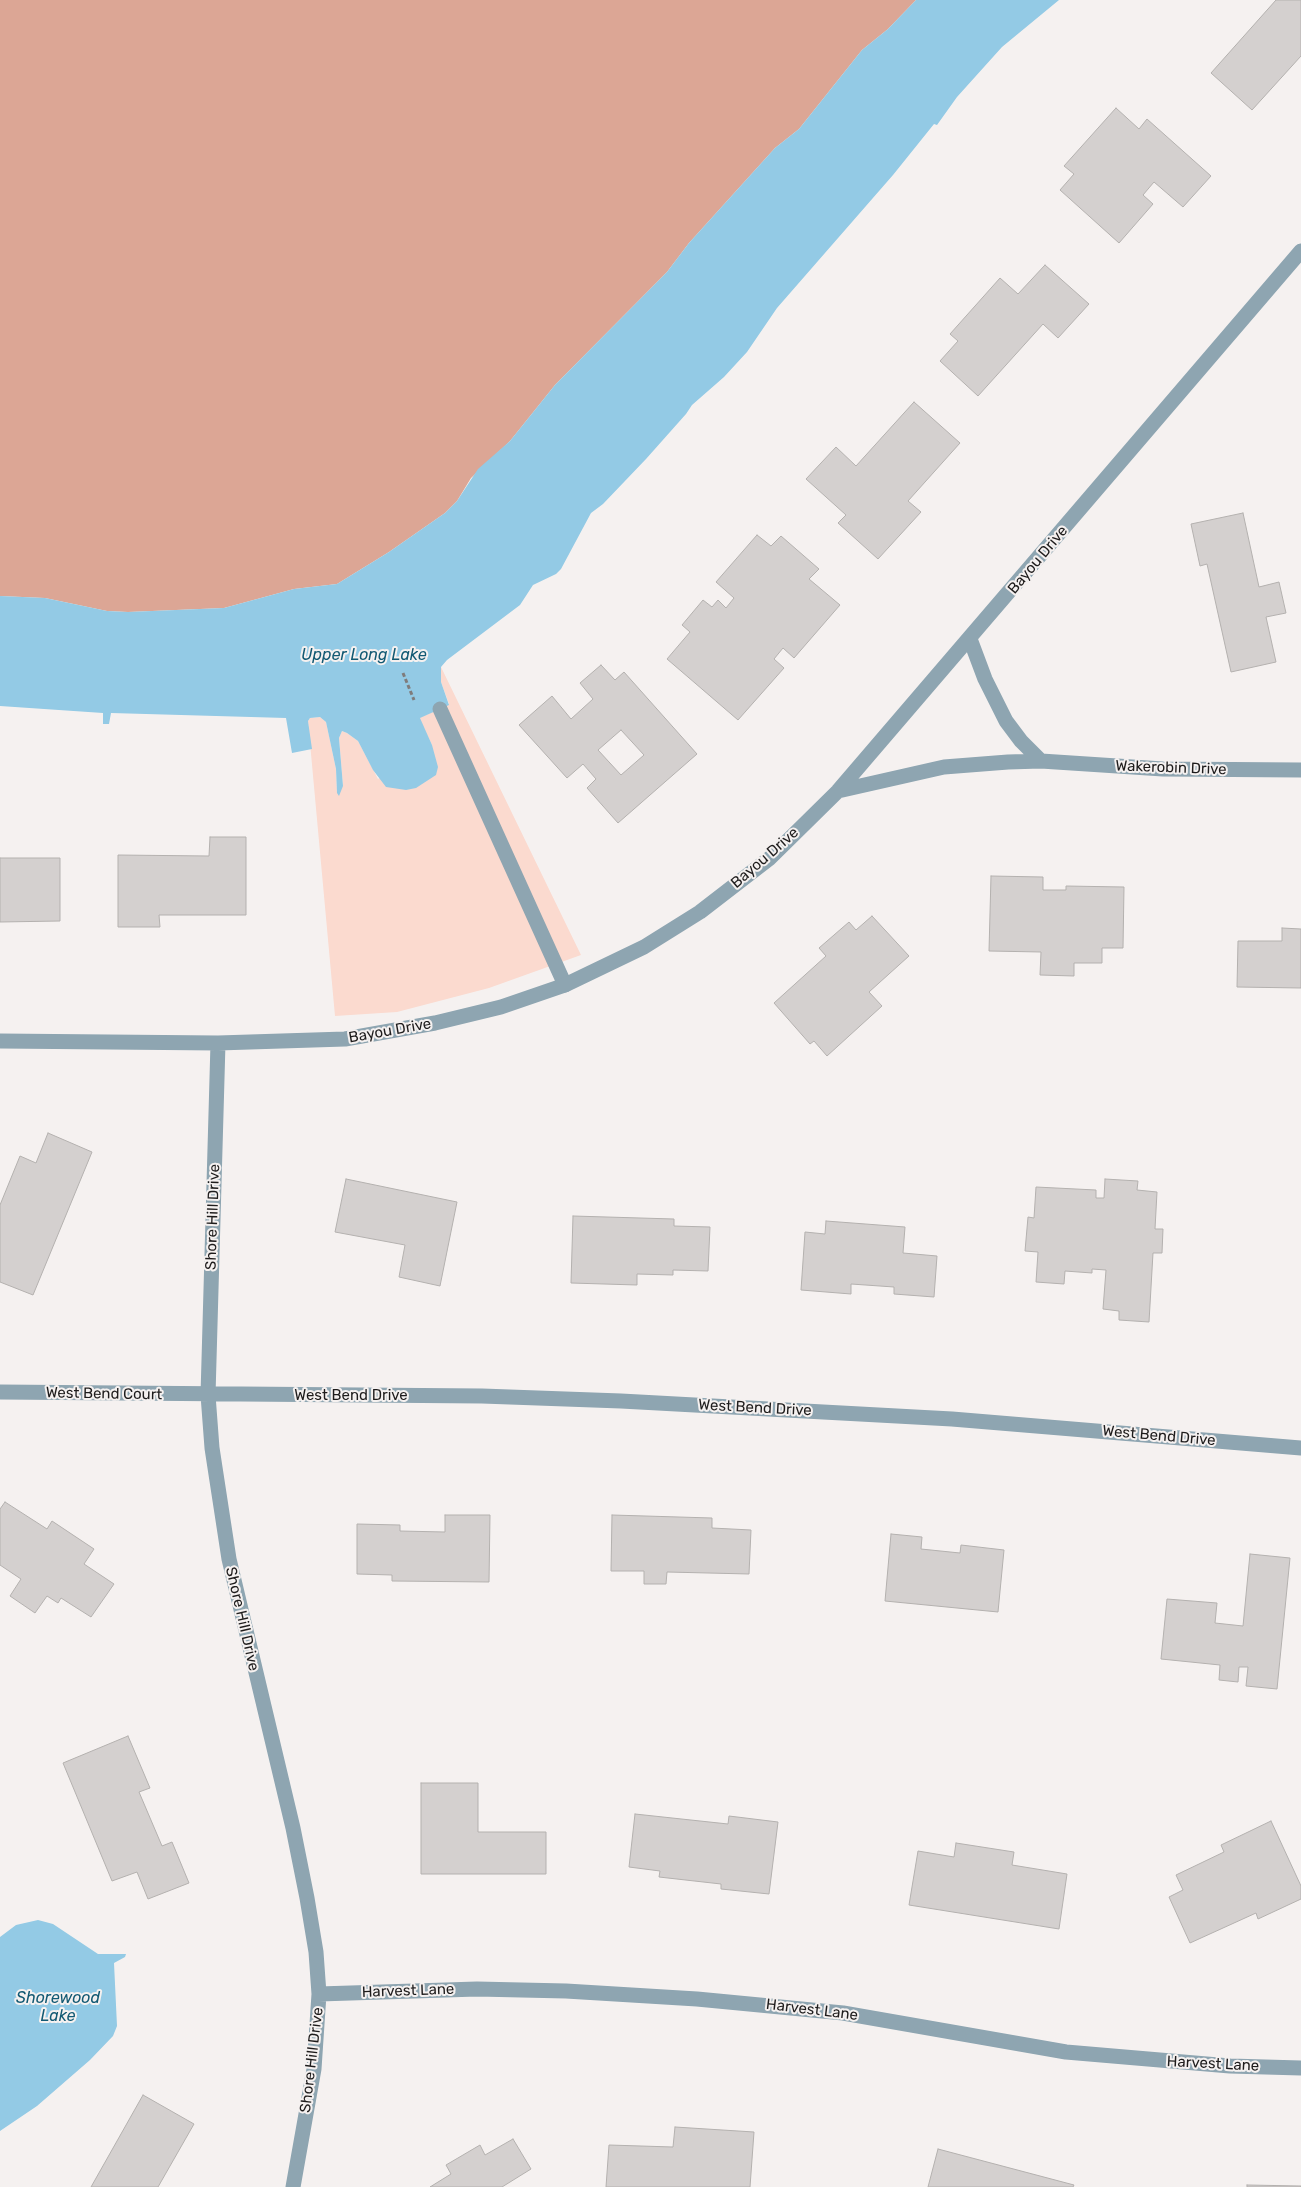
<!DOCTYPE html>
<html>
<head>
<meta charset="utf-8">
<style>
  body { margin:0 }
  canvas { display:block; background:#f5f1f0 }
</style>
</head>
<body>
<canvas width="1301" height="2187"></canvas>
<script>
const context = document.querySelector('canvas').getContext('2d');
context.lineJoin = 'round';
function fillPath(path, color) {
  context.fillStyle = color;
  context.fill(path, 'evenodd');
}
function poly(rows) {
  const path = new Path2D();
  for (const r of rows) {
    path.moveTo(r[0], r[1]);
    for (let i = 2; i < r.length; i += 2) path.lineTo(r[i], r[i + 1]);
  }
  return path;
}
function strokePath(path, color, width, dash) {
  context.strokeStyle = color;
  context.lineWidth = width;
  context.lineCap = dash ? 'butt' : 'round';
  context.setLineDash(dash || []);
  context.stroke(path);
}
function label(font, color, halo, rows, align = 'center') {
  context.font = font + ' Rubik,sans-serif';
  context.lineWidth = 4;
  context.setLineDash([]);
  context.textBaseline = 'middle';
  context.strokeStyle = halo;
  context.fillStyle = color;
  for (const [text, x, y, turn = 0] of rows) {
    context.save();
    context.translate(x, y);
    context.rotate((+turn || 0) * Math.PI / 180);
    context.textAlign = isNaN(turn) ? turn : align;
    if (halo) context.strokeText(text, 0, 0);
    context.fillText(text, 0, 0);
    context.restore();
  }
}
const green = poly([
  [441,667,581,955,489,988,397,1012,335,1016,308,721,310,718,320,717,326,722,336,769,337,793,343,786,339,738,342,731,347,733,358,741,378,779,432,745,419,718,449,704,441,682]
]);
const forest = poly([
  [0,0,916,0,888,29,862,50,799,129,775,148,689,243,667,272,555,385,510,441,471,478,457,501,445,513,389,552,337,584,294,589,224,608,128,612,107,611,45,598,0,596]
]);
const water = poly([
  [916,0,1059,0,1002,47,957,97,937,125,934,124,893,175,777,308,747,352,724,377,692,405,686,414,646,459,603,504,591,513,561,569,556,574,533,585,520,605,447,660,441,667,441,682,449,705,420,718,432,745,438,767,436,775,416,788,406,790,386,787,373,770,358,741,347,733,342,731,339,738,343,786,339,796,337,793,336,769,326,722,320,717,310,718,308,721,312,749,292,753,286,718,111,713,109,724,103,724,103,713,0,706,0,596,45,598,107,611,128,612,224,608,294,589,337,584,389,552,445,513,457,501,478,469,510,441,555,385,667,272,689,243,775,148,799,129,862,50,888,29],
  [38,1920,53,1924,98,1954,126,1954,125,1957,114,1963,117,2026,113,2036,90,2060,37,2106,0,2131,0,1937,16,1925]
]);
const building = poly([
  [1276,0,1301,0,1301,56,1252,110,1211,73,1276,0],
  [1116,108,1139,129,1147,119,1211,176,1183,207,1154,182,1143,195,1153,204,1119,243,1060,190,1074,174,1064,166,1116,108],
  [1045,265,1089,304,1058,338,1043,324,978,396,940,361,958,341,950,334,1000,278,1018,294,1045,265],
  [914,402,960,443,908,501,921,512,878,559,838,523,846,515,806,479,836,447,856,466,914,402],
  [1243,513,1259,587,1279,582,1286,613,1266,617,1276,662,1231,672,1207,564,1200,566,1191,524,1243,513],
  [757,535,771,546,781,536,819,569,809,579,840,605,794,658,783,648,774,659,784,668,738,720,667,659,690,632,682,625,703,600,712,607,718,600,726,608,734,598,716,582,757,535],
  [601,665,615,680,624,672,697,754,618,823,587,788,596,779,583,764,567,778,519,725,552,696,571,719,593,699,580,683,601,665],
  [621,730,644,755,621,775,598,750,621,730],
  [210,837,246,837,246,915,159,915,160,927,118,927,118,855,209,856,210,837],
  [0,858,60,858,60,921,0,922,0,858],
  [991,876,1043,877,1043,890,1066,890,1066,886,1124,887,1123,948,1102,948,1102,963,1074,963,1074,976,1040,975,1041,952,989,951,991,876],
  [872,916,909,956,869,992,882,1006,827,1056,814,1041,810,1044,774,1003,826,956,819,948,849,922,856,930,872,916],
  [1282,928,1301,929,1301,988,1237,987,1238,941,1282,941,1282,928],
  [48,1133,92,1152,33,1295,0,1282,0,1205,20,1156,36,1163,48,1133],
  [346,1179,457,1202,440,1286,399,1277,405,1245,335,1232,346,1179],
  [1105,1179,1138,1181,1137,1190,1157,1192,1155,1229,1163,1229,1162,1253,1153,1253,1149,1322,1119,1320,1119,1311,1103,1309,1106,1270,1092,1269,1092,1273,1065,1271,1064,1284,1036,1282,1038,1252,1025,1251,1028,1217,1034,1218,1036,1187,1096,1190,1096,1198,1104,1198,1105,1179],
  [573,1216,674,1219,674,1226,710,1227,708,1271,673,1270,673,1275,637,1274,637,1285,571,1283,573,1216],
  [826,1221,905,1227,903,1253,937,1256,934,1297,894,1294,894,1287,851,1284,851,1294,801,1290,805,1232,825,1234,826,1221],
  [5,1502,47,1529,52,1521,94,1549,84,1564,114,1584,91,1617,61,1598,58,1603,47,1596,35,1613,10,1596,21,1579,0,1565,0,1509,5,1502],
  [445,1515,490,1515,489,1582,392,1581,392,1575,357,1574,357,1524,400,1525,400,1531,445,1532,445,1515],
  [612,1515,712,1518,712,1528,751,1530,749,1574,667,1572,666,1584,644,1584,644,1571,611,1571,612,1515],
  [891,1534,922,1537,921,1549,960,1553,961,1545,1004,1550,998,1612,885,1601,891,1534],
  [1250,1554,1290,1558,1277,1689,1246,1686,1248,1667,1239,1667,1238,1682,1219,1680,1220,1665,1161,1659,1167,1599,1217,1603,1215,1623,1243,1626,1250,1554],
  [128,1736,150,1788,139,1792,162,1846,172,1842,189,1883,148,1899,137,1872,112,1881,63,1763,128,1736],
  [421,1783,478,1783,478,1832,546,1832,546,1874,421,1874,421,1783],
  [635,1814,728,1824,729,1816,778,1822,769,1894,721,1889,721,1884,659,1877,660,1871,629,1867,635,1814],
  [1271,1821,1301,1886,1301,1899,1258,1919,1256,1913,1190,1943,1169,1897,1183,1890,1176,1875,1224,1852,1221,1845,1271,1821],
  [956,1843,1014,1852,1012,1865,1067,1874,1059,1929,909,1905,918,1851,954,1857,956,1843],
  [143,2095,194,2124,158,2187,91,2187,143,2095],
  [675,2127,754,2132,750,2187,606,2187,609,2145,673,2147,675,2127],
  [513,2139,531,2169,502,2187,430,2187,451,2174,446,2165,480,2145,485,2155,513,2139],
  [938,2149,1074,2185,1073,2187,928,2187,938,2149],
  [1247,2185,1301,2186,1301,2187,1247,2187,1247,2185]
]);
const path = poly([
  [403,673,414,700]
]);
const lane = poly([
  [440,709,565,985]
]);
const street = poly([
  [970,639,985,679,1006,721,1021,741,1041,761],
  [838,791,944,767,1008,762,1041,761,1163,769,1301,770],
  [0,1041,218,1043,345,1039,435,1023,501,1007,565,985,644,947,700,912,770,858,838,791,1301,251],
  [218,1043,208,1395,212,1448,229,1559,293,1828,307,1898,316,1952,319,1994,314,2069,293,2187],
  [0,1392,482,1396,621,1401,952,1419,1301,1448],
  [319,1994,477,1989,566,1991,697,1999,843,2013,1066,2052,1230,2066,1301,2068]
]);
const streetNames = [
  ["Bayou Drive",1038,560,-50],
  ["Wakerobin Drive",1171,768,2],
  ["Bayou Drive",765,858,-41],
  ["Bayou Drive",390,1031,-10],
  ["Shore Hill Drive",213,1217,-88],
  ["West Bend Court",104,1394,1],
  ["West Bend Drive",351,1396],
  ["West Bend Drive",755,1408,3],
  ["West Bend Drive",1159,1436,5],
  ["Shore Hill Drive",242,1619,77],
  ["Harvest Lane",408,1991,-2],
  ["Harvest Lane",812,2010,7],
  ["Shore Hill Drive",312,2060,-83],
  ["Harvest Lane",1213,2064,3]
];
const waterNames = [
  ["Upper Long Lake",364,655],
  ["Shorewood",58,1998],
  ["Lake",58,2016]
];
fillPath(green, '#fbdacf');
fillPath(forest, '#dca695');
fillPath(water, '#93cae5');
fillPath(building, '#d4d0cf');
strokePath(building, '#b4b1af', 1);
strokePath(path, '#7f7c7c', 3, [4, 2.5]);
strokePath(lane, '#8ea5b1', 15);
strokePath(street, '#8ea5b1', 15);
label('15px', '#1e1c1c', '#f5f1f0', streetNames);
label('italic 16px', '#125973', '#f5f1f0', waterNames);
</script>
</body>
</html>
